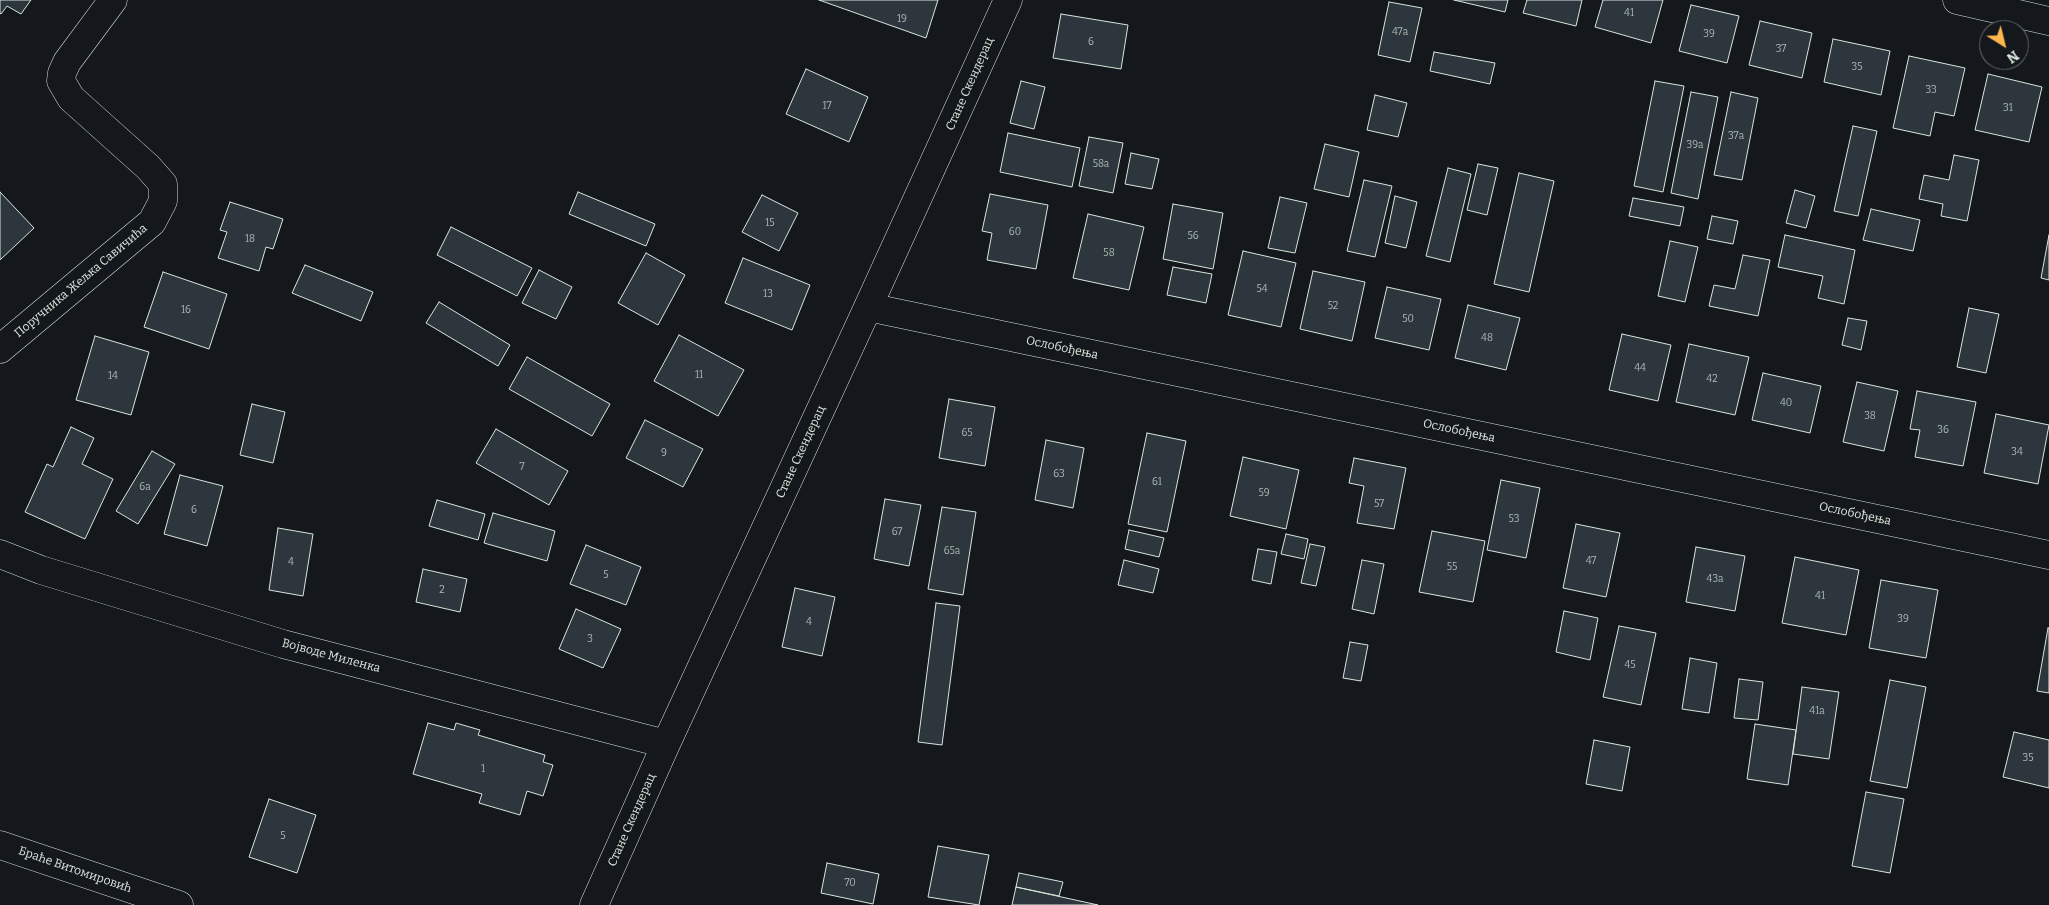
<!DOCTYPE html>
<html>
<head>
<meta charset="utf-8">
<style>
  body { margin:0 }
  #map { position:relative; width:2049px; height:905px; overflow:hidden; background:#14181c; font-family:Bitter,serif }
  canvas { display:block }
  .north { position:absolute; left:1979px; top:20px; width:50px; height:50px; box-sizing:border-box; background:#14181c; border:1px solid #626a69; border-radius:50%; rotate:144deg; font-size:14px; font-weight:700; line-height:20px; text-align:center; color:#d8e6dc }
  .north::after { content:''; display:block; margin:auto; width:18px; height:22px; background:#ffb74d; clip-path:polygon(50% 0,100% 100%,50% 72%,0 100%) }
</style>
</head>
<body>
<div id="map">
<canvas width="2049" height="905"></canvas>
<div class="north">N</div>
</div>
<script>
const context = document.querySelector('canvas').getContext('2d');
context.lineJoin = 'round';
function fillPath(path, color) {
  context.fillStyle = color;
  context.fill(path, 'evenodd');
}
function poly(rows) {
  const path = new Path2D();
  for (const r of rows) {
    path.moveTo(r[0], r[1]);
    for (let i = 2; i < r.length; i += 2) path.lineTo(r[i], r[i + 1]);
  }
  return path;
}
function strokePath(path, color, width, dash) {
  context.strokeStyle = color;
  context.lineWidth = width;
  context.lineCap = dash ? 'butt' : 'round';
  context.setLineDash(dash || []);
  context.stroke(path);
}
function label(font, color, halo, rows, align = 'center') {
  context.font = font + ' Bitter,serif';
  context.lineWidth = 4;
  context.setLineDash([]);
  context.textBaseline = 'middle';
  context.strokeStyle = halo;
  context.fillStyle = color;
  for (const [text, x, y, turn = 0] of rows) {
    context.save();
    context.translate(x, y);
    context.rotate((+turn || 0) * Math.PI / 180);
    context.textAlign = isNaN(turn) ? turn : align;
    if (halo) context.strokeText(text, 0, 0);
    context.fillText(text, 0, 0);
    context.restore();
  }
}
const building = poly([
  [0,0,31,0,21,14,7,6,1,14,0,13,0,0],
  [819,0,938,0,926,38,819,0],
  [1454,0,1508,0,1505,12,1454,0],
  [1527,0,1582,0,1576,26,1523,13,1527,0],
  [1603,0,1663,0,1651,43,1595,27,1603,0],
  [1389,2,1422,8,1410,62,1378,55,1389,2],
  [1691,5,1739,16,1727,63,1679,51,1691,5],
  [1061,14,1128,25,1121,69,1053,58,1061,14],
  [1760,21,1812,33,1802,78,1749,65,1760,21],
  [1833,39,1890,51,1881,95,1824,82,1833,39],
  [1434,52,1495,63,1490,84,1430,71,1434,52],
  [1909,56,1965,68,1954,116,1935,112,1930,136,1893,128,1909,56],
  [806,69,868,97,849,142,786,114,806,69],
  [1988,74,2042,87,2029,142,1975,130,1988,74],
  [1021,81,1045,87,1034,129,1010,123,1021,81],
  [1655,81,1684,86,1663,192,1634,186,1655,81],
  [1691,92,1718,97,1698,199,1671,193,1691,92],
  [1731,92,1758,98,1742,180,1714,175,1731,92],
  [1375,95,1407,103,1398,137,1367,130,1375,95],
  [1853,126,1877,131,1858,216,1834,211,1853,126],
  [1008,133,1080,148,1072,187,1000,172,1008,133],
  [1089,137,1123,143,1113,193,1079,186,1089,137],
  [1325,144,1359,152,1349,197,1314,189,1325,144],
  [1131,153,1159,159,1152,189,1125,184,1131,153],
  [1954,155,1979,160,1967,221,1941,216,1943,204,1919,199,1924,175,1949,180,1954,155],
  [1478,164,1498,168,1487,215,1467,210,1478,164],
  [1448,168,1471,174,1450,262,1426,256,1448,168],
  [1519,173,1554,181,1529,292,1494,284,1519,173],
  [1364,180,1392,186,1375,257,1347,251,1364,180],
  [1795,190,1815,196,1806,228,1786,223,1795,190],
  [0,192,34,228,0,260,0,192],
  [578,192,655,224,646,246,569,214,578,192],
  [990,194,1048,205,1036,269,987,260,992,233,982,231,990,194],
  [762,195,798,213,779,251,742,232,762,195],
  [1395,196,1417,202,1406,248,1385,243,1395,196],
  [1280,197,1307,203,1295,253,1268,248,1280,197],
  [1633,198,1684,207,1680,226,1629,216,1633,198],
  [230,202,283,219,273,249,266,247,259,271,218,258,227,232,220,230,230,202],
  [1173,204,1223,213,1213,269,1163,259,1173,204],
  [1871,209,1920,220,1913,251,1863,240,1871,209],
  [1088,214,1144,227,1129,290,1073,278,1088,214],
  [1712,216,1738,221,1733,244,1707,239,1712,216],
  [451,227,532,268,517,296,437,255,451,227],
  [1785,235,1855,250,1844,304,1818,298,1823,276,1778,267,1785,235],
  [2049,235,2049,280,2041,278,2049,235],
  [1670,241,1698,247,1685,302,1658,296,1670,241],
  [1243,251,1296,263,1281,327,1228,315,1243,251],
  [646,253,685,275,658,325,618,303,646,253],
  [1743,255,1770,260,1758,316,1709,306,1714,285,1735,289,1743,255],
  [743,258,810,285,792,330,725,303,743,258],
  [305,265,373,292,361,321,292,293,305,265],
  [1173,267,1212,274,1206,303,1167,295,1173,267],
  [539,270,572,287,556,319,522,303,539,270],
  [1313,271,1365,282,1352,341,1300,329,1313,271],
  [163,272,227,294,209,349,144,327,163,272],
  [1387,287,1441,299,1429,350,1375,338,1387,287],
  [439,302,510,345,498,366,426,323,439,302],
  [1468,305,1520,318,1506,370,1455,358,1468,305],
  [1969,308,1999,314,1986,373,1957,367,1969,308],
  [1848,318,1867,321,1861,350,1842,345,1848,318],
  [1622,334,1671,345,1658,401,1609,390,1622,334],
  [679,335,744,370,718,416,654,381,679,335],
  [95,336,149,352,131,415,76,400,95,336],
  [1689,344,1749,357,1735,415,1676,402,1689,344],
  [527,357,610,404,592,436,509,389,527,357],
  [1763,373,1821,386,1810,433,1752,420,1763,373],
  [1857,382,1898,391,1884,451,1843,442,1857,382],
  [1917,391,1976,402,1963,466,1915,457,1920,430,1910,429,1917,391],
  [949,399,995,407,985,466,939,458,949,399],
  [252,404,285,412,273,463,240,455,252,404],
  [1996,414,2049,425,2038,484,1984,473,1996,414],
  [645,420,703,449,683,487,626,458,645,420],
  [71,427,94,438,82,464,113,479,85,539,25,512,47,464,53,467,71,427],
  [496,429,568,471,549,505,476,463,496,429],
  [1147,433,1186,441,1167,532,1128,524,1147,433],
  [1046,440,1084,448,1073,508,1035,500,1046,440],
  [152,451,175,464,138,524,116,511,152,451],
  [1243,457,1299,470,1286,529,1230,516,1243,457],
  [1354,458,1406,468,1394,529,1357,523,1364,486,1349,483,1354,458],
  [180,475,223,486,207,546,164,534,180,475],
  [1501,480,1540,488,1526,558,1487,550,1501,480],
  [885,499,921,505,909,566,874,559,885,499],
  [437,500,485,514,478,540,429,526,437,500],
  [942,507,976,512,963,595,928,589,942,507],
  [493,513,555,531,547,561,484,543,493,513],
  [1576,524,1620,533,1606,597,1563,588,1576,524],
  [278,528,313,534,303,596,269,590,278,528],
  [1129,530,1164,538,1159,557,1125,549,1129,530],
  [1432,531,1485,541,1473,602,1419,592,1432,531],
  [1286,534,1308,539,1304,559,1281,554,1286,534],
  [1310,544,1325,547,1316,586,1301,583,1310,544],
  [586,545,641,567,626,605,570,584,586,545],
  [1696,547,1745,556,1735,611,1686,602,1696,547],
  [1258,549,1277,552,1271,584,1252,580,1258,549],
  [1795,557,1859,570,1846,635,1782,623,1795,557],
  [1124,560,1159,569,1153,593,1118,585,1124,560],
  [1362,560,1384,564,1374,614,1352,609,1362,560],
  [423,569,467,579,460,612,416,602,423,569],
  [1881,580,1938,590,1926,658,1869,648,1881,580],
  [795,588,835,597,822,656,782,647,795,588],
  [936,603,960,606,942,745,918,742,936,603],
  [576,609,621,629,603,668,559,649,576,609],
  [1564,611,1598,618,1590,660,1556,652,1564,611],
  [1619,626,1656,633,1641,705,1603,697,1619,626],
  [2048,628,2049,628,2049,693,2037,691,2048,628],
  [1350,642,1368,645,1361,681,1343,678,1350,642],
  [1690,658,1717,663,1709,713,1682,709,1690,658],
  [1739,679,1763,682,1758,720,1734,718,1739,679],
  [1890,680,1926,687,1907,788,1870,781,1890,680],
  [1802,687,1839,692,1829,759,1793,754,1802,687],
  [428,723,454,730,456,723,480,730,478,735,545,755,543,762,553,765,543,796,527,791,520,815,479,803,482,794,413,774,428,723],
  [1755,724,1796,730,1788,785,1747,779,1755,724],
  [2014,732,2049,740,2049,788,2003,777,2014,732],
  [1594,740,1630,747,1622,791,1586,784,1594,740],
  [1866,792,1904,799,1890,873,1852,866,1866,792],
  [269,799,316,815,297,873,249,857,269,799],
  [938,846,989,855,979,905,928,897,938,846],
  [827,863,879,874,873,904,821,893,827,863],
  [1019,873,1063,882,1059,896,1016,887,1019,873],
  [1016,887,1098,905,1012,905,1016,887]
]);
const minor = poly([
  [1957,0,2049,21],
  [868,307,2049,555],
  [0,349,152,222,163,201,163,184,148,167,71,98,61,81,62,73,67,62,113,0],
  [0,554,41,570,283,644,666,744],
  [0,845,179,905],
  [594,905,666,744,868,307,1008,0]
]);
const numberNames = [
  ["41",1629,13],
  ["19",902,19],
  ["47a",1400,32],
  ["39",1709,34],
  ["6",1091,42],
  ["37",1781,49],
  ["35",1857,67],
  ["33",1931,90],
  ["17",827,106],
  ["31",2008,108],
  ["37a",1736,136],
  ["39a",1695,145],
  ["58a",1101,164],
  ["15",770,223],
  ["60",1015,232],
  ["56",1193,236],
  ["18",250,239],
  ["58",1109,253],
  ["54",1262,289],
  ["13",768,294],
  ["52",1333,306],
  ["16",186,310],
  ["50",1408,319],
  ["48",1487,338],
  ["44",1640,368],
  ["11",699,375],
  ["14",113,376],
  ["42",1712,379],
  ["40",1786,403],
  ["38",1870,416],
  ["36",1943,430],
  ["65",967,433],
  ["34",2017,452],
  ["9",664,453],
  ["7",522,467],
  ["63",1059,474],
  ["61",1157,482],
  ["6a",145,487],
  ["59",1264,493],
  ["57",1379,504],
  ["6",194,510],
  ["53",1514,519],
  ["67",897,532],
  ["65a",952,551],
  ["47",1591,561],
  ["4",291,562],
  ["55",1452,567],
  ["5",606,575],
  ["43a",1715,579],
  ["2",442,590],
  ["41",1820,596],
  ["39",1903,619],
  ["4",809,622],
  ["3",590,639],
  ["45",1630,665],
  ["41a",1817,711],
  ["35",2028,758],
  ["1",483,769],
  ["5",283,836],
  ["70",850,883]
];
const streetNames = [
  ["Стане Скендерац",970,84,-66],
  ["Поручника Жељка Савичића",81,281,-40],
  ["Ослобођења",1062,348,12],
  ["Ослобођења",1459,431,12],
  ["Стане Скендерац",801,452,-65],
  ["Ослобођења",1855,514,12],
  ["Војводе Миленка",331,656,15],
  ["Стане Скендерац",632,820,-66],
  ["Браће Витомировић",75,870,19]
];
fillPath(building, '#2c363c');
strokePath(building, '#d8e6dc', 1);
strokePath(minor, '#d8e6dc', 29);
strokePath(minor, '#14181c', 28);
label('10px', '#adbab4', null, numberNames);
label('12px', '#d8e6dc', '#14181c', streetNames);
</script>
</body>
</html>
